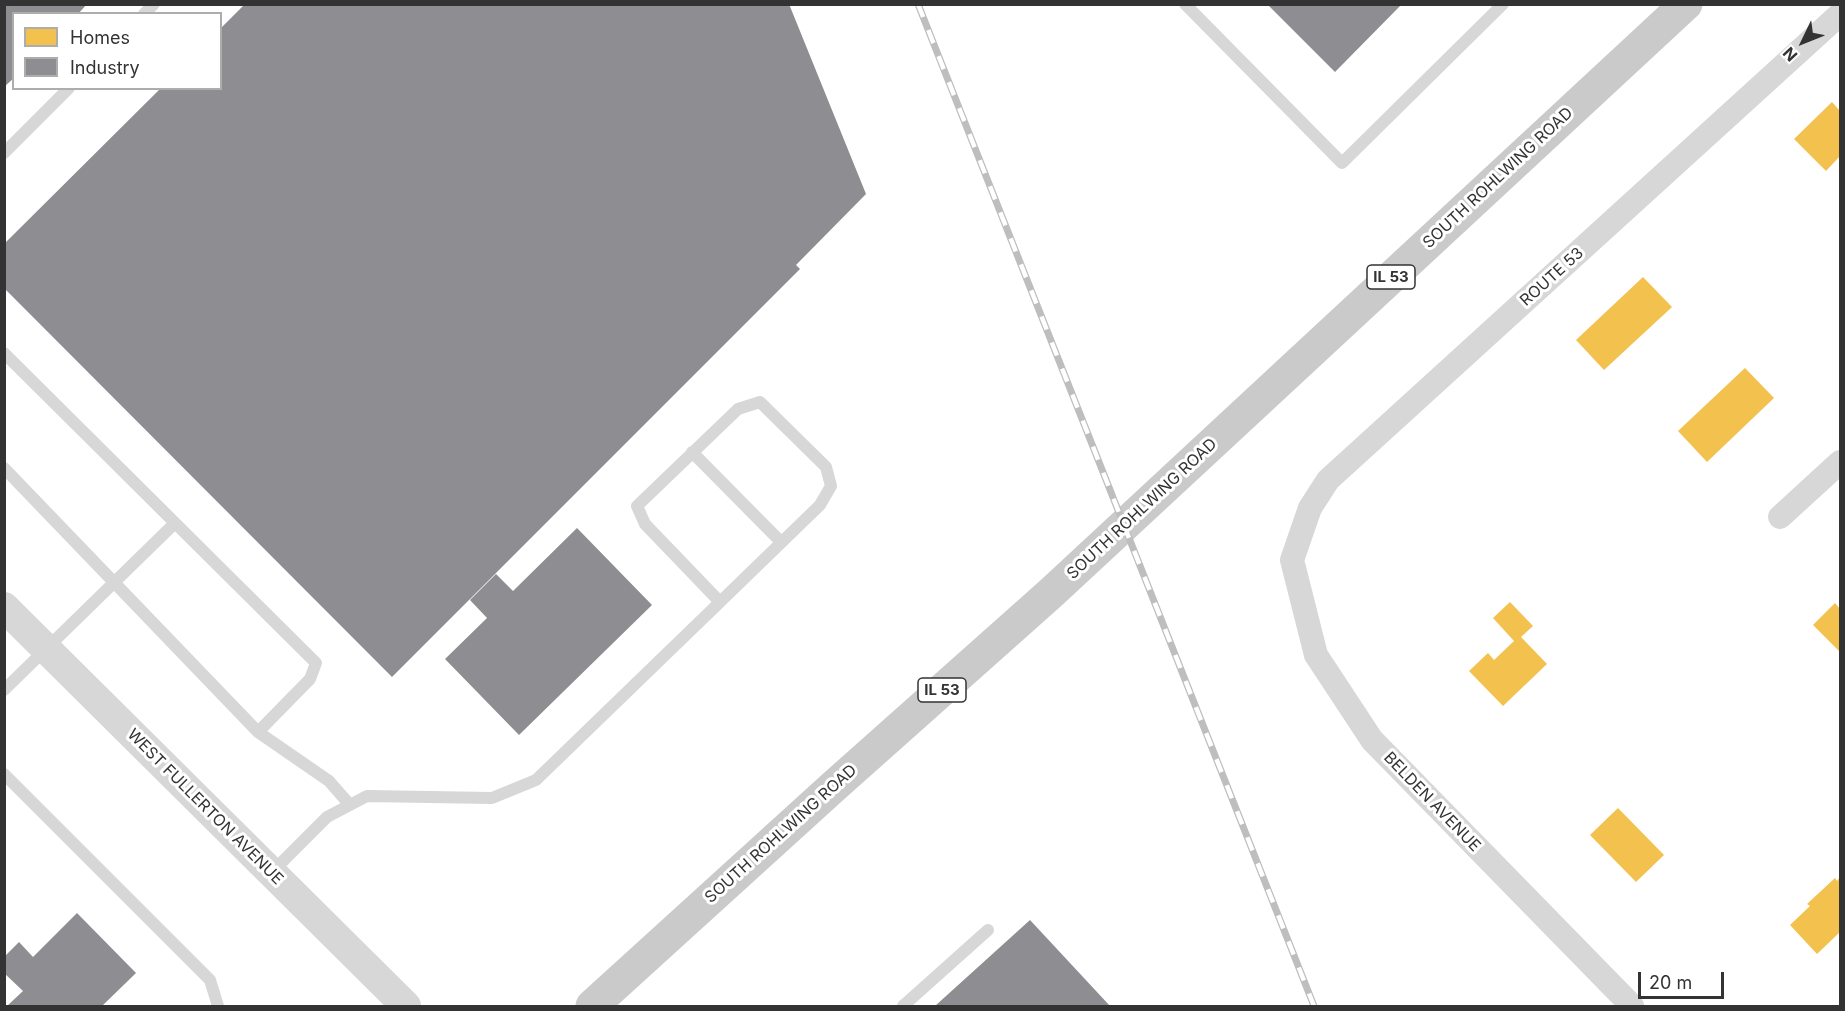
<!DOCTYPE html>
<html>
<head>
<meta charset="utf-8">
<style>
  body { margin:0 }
  #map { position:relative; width:1845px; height:1011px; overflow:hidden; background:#fff; font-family:Inter,sans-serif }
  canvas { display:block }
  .frame { position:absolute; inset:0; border:6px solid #333; pointer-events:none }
  .legend { position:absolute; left:12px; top:12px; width:210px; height:78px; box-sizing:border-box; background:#fff; border:2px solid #adadad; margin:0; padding:8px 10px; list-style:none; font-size:18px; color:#333 }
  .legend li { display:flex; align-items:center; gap:12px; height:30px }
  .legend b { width:30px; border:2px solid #adadad }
  .north { position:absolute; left:1773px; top:12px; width:60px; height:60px; -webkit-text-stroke:4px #fff; paint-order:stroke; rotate:227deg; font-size:16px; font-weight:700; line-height:24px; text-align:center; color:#333 }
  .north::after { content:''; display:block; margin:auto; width:21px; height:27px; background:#333; clip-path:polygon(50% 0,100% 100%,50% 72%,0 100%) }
  .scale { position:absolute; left:1638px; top:972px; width:86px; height:27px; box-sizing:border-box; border:3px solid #333; border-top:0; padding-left:8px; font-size:18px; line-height:21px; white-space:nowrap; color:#333; -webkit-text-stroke:4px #fff; paint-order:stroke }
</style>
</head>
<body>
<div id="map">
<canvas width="1845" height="1011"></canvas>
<div class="frame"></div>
<ul class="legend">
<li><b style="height:16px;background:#f2c14e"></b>Homes</li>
<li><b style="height:16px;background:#8d8d92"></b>Industry</li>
</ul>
<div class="north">N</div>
<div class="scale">20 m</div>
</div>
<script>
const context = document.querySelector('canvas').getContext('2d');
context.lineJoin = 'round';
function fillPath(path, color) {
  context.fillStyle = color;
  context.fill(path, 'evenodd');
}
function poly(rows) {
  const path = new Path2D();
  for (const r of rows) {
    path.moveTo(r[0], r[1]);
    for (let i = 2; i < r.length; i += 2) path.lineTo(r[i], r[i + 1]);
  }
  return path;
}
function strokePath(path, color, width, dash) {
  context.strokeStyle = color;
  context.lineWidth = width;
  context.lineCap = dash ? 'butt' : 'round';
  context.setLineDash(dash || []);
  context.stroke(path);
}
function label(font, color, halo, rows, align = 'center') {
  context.font = font + ' Inter,sans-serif';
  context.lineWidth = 6;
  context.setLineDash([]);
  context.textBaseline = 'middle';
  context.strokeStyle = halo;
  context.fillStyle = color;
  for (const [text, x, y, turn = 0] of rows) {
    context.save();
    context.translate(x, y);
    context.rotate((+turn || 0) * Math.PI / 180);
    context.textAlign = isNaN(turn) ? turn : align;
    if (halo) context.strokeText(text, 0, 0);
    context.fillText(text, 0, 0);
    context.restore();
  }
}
const homes = poly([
  [1832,102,1840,111,1840,156,1826,171,1794,139],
  [1643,277,1672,307,1604,370,1576,340],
  [1745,368,1774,398,1707,462,1678,431],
  [1510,602,1533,626,1521,637,1547,664,1503,706,1469,671,1488,653,1494,660,1514,641,1493,618],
  [1835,603,1840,609,1840,652,1813,625],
  [1618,808,1664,855,1636,882,1590,835],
  [1840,877,1840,932,1817,954,1790,925,1810,906,1807,904,1835,878,1837,881]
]);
const industry = poly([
  [4,4,87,4,78,14,14,14,14,78,4,87],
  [245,4,789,4,866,194,796,265,800,269,392,677,4,288,4,244,161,88,220,88,220,29],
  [1267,4,1402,4,1335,72],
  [577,528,652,605,519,735,445,659,487,618,470,600,496,574,513,591],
  [77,913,136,973,102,1006,7,1006,23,991,4,973,4,957,19,942,33,957],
  [1030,920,1110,1006,935,1006]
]);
const service = poly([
  [1185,4,1342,163,1503,4],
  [144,14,154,4],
  [4,153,69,88],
  [4,353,316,663,310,679,258,732],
  [692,452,781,542],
  [4,468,258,732,329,781,350,805],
  [4,690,175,523],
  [4,774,210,980,218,1006],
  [271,873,327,817,367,796,492,798,536,780,720,602,820,505,831,486,826,467,760,402,738,409,637,506,645,524,720,602],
  [903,1006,988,930]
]);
const minor = poly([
  [1780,517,1840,462],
  [1632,1006,1372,740,1316,655,1292,560,1310,508,1328,480,1840,14]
]);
const tertiary = poly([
  [4,607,406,1006]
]);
const primary = poly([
  [592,1006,833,787,1051,593,1686,4]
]);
const rail = poly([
  [918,4,1314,1006]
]);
const shields = [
  [1391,277,48],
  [942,690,48]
];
const shieldNames = [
  ["IL 53",1391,277],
  ["IL 53",942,690]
];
const streetNames = [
  ["SOUTH ROHLWING ROAD",1498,178,-43],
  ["ROUTE 53",1552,277,-42],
  ["SOUTH ROHLWING ROAD",1142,509,-43],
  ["BELDEN AVENUE",1432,802,46],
  ["WEST FULLERTON AVENUE",205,807,45],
  ["SOUTH ROHLWING ROAD",781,834,-42]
];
fillPath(homes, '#f2c14e');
fillPath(industry, '#8d8d92');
strokePath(service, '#d7d7d7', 12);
strokePath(minor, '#d7d7d7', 24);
strokePath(tertiary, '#d7d7d7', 30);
strokePath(primary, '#cacaca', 33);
strokePath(rail, '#bebebe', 7);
strokePath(rail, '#fff', 4.5, [14]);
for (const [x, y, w] of shields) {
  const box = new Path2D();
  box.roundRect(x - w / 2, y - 12, w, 24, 4.5);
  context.fillStyle = '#fff';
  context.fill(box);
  strokePath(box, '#333', 1.5);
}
label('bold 15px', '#333', null, shieldNames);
label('16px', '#333', '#fff', streetNames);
</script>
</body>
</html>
